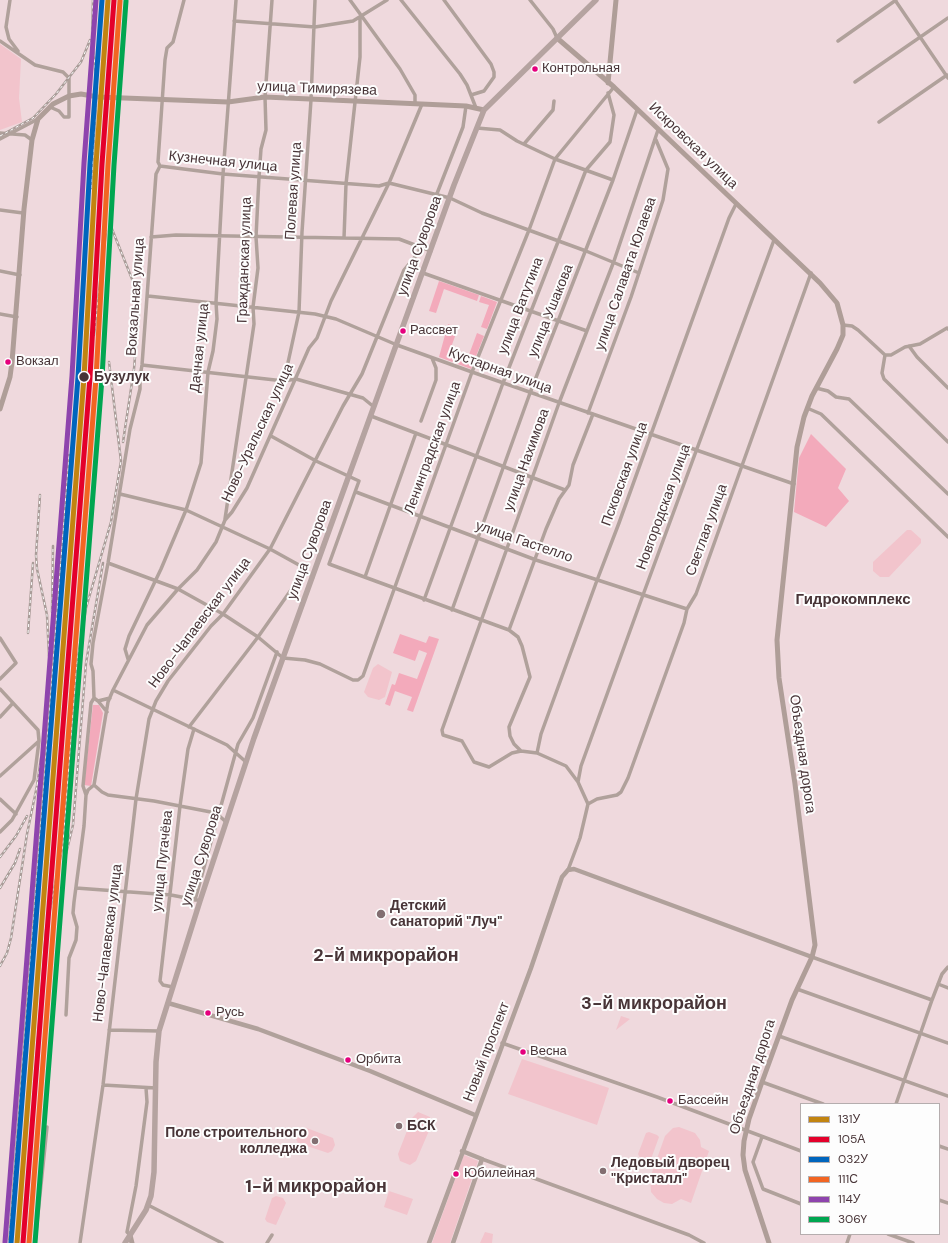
<!DOCTYPE html>
<html>
<head>
<meta charset="utf-8">
<style>
  body { margin:0 }
  #map { position:relative; width:948px; height:1243px; overflow:hidden; background:#efd9dd; font-family:"DM Sans",sans-serif }
  canvas { display:block }
  .legend { position:absolute; left:800px; top:1103px; width:140px; height:132px; box-sizing:border-box; background:#fdfdfd; border:1px solid #b5adae; margin:0; padding:5px 7px; list-style:none; font-size:12px; color:#483437 }
  .legend li { display:flex; align-items:center; gap:8px; height:20px }
  .legend b { width:20px; border:1px solid #b5adae }
</style>
</head>
<body>
<div id="map">
<canvas width="948" height="1243"></canvas>
<ul class="legend">
<li><b style="height:5px;background:#c28410"></b>131У</li>
<li><b style="height:5px;background:#e4002b"></b>105А</li>
<li><b style="height:5px;background:#0065bd"></b>032У</li>
<li><b style="height:5px;background:#f26522"></b>111С</li>
<li><b style="height:5px;background:#8e44ad"></b>114У</li>
<li><b style="height:5px;background:#00a651"></b>306Y</li>
</ul>
</div>
<script>
const context = document.querySelector('canvas').getContext('2d');
context.lineJoin = 'round';
function fillPath(path, color) {
  context.fillStyle = color;
  context.fill(path, 'evenodd');
}
function poly(rows) {
  const path = new Path2D();
  for (const r of rows) {
    path.moveTo(r[0], r[1]);
    for (let i = 2; i < r.length; i += 2) path.lineTo(r[i], r[i + 1]);
  }
  return path;
}
function strokePath(path, color, width, dash) {
  context.strokeStyle = color;
  context.lineWidth = width;
  context.lineCap = dash ? 'butt' : 'round';
  context.setLineDash(dash || []);
  context.stroke(path);
}
function label(font, color, halo, rows, align = 'center') {
  context.font = font + ' "DM Sans",sans-serif';
  context.lineWidth = 4;
  context.setLineDash([]);
  context.textBaseline = 'middle';
  context.strokeStyle = halo;
  context.fillStyle = color;
  for (const [text, x, y, turn = 0] of rows) {
    context.save();
    context.translate(x, y);
    context.rotate((+turn || 0) * Math.PI / 180);
    context.textAlign = isNaN(turn) ? turn : align;
    if (halo) context.strokeText(text, 0, 0);
    context.fillText(text, 0, 0);
    context.restore();
  }
}
const green = poly([
  [0,44,21,59,19,98,22,122,0,130],
  [907,530,911,530,921,539,921,543,889,577,880,577,873,571,873,562],
  [378,664,392,672,385,697,379,700,368,697,364,692,373,668],
  [621,1016,630,1019,616,1030],
  [522,1059,609,1088,597,1125,508,1094],
  [418,1112,430,1117,431,1126,416,1161,410,1165,400,1161,398,1154,412,1118],
  [304,1127,333,1138,335,1145,332,1151,328,1153,298,1143,295,1137,297,1130],
  [679,1127,695,1133,700,1140,701,1147,709,1151,691,1203,681,1199,672,1204,664,1203,657,1199,651,1192,650,1178,665,1136,673,1128],
  [649,1132,657,1135,659,1137,651,1159,649,1160,640,1158,638,1154,646,1133],
  [464,1155,478,1161,450,1243,432,1243],
  [389,1191,413,1199,407,1215,384,1207],
  [276,1196,283,1198,286,1203,276,1225,267,1222,265,1219,272,1198],
  [485,1232,493,1234,492,1243,480,1243]
]);
const forest = poly([
  [439,281,479,295,477,301,444,289,436,313,429,311],
  [481,296,497,302,487,329,481,327,489,305,479,302],
  [448,324,458,328,449,353,467,360,477,333,484,336,471,369,439,357],
  [811,434,846,469,838,488,849,501,826,527,794,512,799,458],
  [400,634,426,643,429,636,439,639,413,712,407,710,412,697,395,691,390,706,385,704,392,684,395,685,399,673,417,679,427,653,419,650,415,661,393,653],
  [93,705,99,705,103,713,91,786,84,785]
]);
const minor = poly([
  [10,0,6,27,9,39,18,51],
  [350,0,400,69,415,95,415,104],
  [401,0,460,74,467,85,476,108],
  [444,0,491,64,494,72,494,77,484,91,471,95],
  [530,0,553,29,557,38],
  [895,0,948,78],
  [234,21,315,27,353,21,387,0],
  [0,41,35,65,63,72,69,78,69,117,64,117,59,111,50,107],
  [838,41,896,0],
  [855,82,948,18],
  [879,122,947,75],
  [477,128,500,130,517,141,555,159,613,180],
  [0,133,25,135,32,140],
  [0,139,38,119],
  [524,144,553,110,554,101],
  [160,166,223,174,379,186,389,183,450,198,482,213,586,251,639,273],
  [0,210,23,213],
  [151,237,176,235,399,239,431,251],
  [344,238,346,184,360,57,360,17],
  [0,271,20,275],
  [423,273,587,331],
  [148,296,315,314,336,319,397,345,472,372,794,484],
  [0,314,17,317],
  [843,325,852,326,858,330,885,355],
  [909,346,917,357,948,388],
  [885,355,882,373,884,379,948,442],
  [885,355,891,355,905,347,920,344,947,328,948,329],
  [142,365,284,381,296,379,363,398,374,407],
  [284,381,299,312,302,232,311,100,315,0],
  [816,388,828,391,836,397,849,399,948,494],
  [807,408,821,414,948,537],
  [588,413,631,297,663,200,668,169,656,140],
  [371,416,565,490],
  [421,421,436,380,436,368,432,358],
  [271,436,316,461,359,481,329,564,509,630,518,637,522,646,530,677,509,727,510,736,514,744,521,751],
  [356,492,536,560,687,609],
  [120,494,186,510,270,549,299,565,313,577],
  [225,519,254,324,253,307,258,268,256,237,259,177,261,149,266,130,265,97,272,0],
  [108,563,178,589,223,614,258,637,283,658,305,660,320,664,353,680,358,680,363,676,472,372,529,230,555,159,614,87],
  [365,577,416,433],
  [424,600,503,383,586,170,610,142,614,115,608,93],
  [452,610,530,393,613,180,637,110],
  [509,630,546,529,559,499,569,485,573,465,593,414],
  [0,638,16,663,0,679],
  [128,659,125,649,129,636,161,569,186,510,201,463,208,372,213,351,217,319,216,302,223,174,236,0],
  [0,689,38,730,39,741,34,780,12,820,0,832],
  [113,690,227,745,246,762],
  [110,698,98,701,94,698,93,671,91,664,93,643,108,563,130,429,140,389,140,377,142,365,156,174,160,166,158,162,165,60,167,48,173,42,184,0],
  [98,701,107,712],
  [0,717,13,703],
  [189,727,258,637,305,570],
  [537,753,541,734,596,583,619,523,729,218,736,204],
  [0,776,39,741],
  [578,782,581,766,643,595,774,240],
  [94,785,102,792,108,795,154,801,216,813,225,821],
  [86,795,83,786,91,703,94,698],
  [0,799,16,814],
  [588,804,597,799,617,795,621,792,628,778,684,623,687,609,696,594,811,273],
  [568,870,580,838,588,804,578,782,566,766,537,753,521,751,512,753,489,767,474,762,462,741,443,735,442,730,559,403,614,261,658,130],
  [76,888,171,895,197,900],
  [195,900,238,744,253,718,277,652],
  [812,957,932,1000],
  [938,984,948,988],
  [173,987,163,985,160,981,180,806,188,749,194,729],
  [797,989,948,1043],
  [66,1015,69,958,76,940,77,927,73,913,74,902,84,826,86,795,88,790,94,785,108,702,113,690,147,625,178,589,197,570,216,542,225,520,232,512,247,488,309,348,317,338,331,301,389,183,422,104],
  [109,1030,159,1031],
  [779,1036,948,1096],
  [502,1043,657,1097,801,1151],
  [762,1082,823,1104],
  [103,1085,156,1088],
  [896,1104,932,1000,942,974,948,967],
  [762,1137,753,1162,763,1189,801,1204],
  [939,1146,948,1149],
  [482,1159,689,1235,704,1243],
  [939,1200,948,1203],
  [148,1205,222,1243],
  [888,1234,913,1243],
  [130,1235,127,1232,136,1186,147,1102,146,1088],
  [35,1243,47,1127],
  [80,1243,103,1085,136,799,149,719,156,701,168,681,211,626,223,614,270,549,343,406,362,374,404,270,419,252,420,237,463,127,466,106],
  [267,1243,272,1235],
  [847,1243,850,1234]
]);
const tertiary = poly([
  [168,1003,258,1029,370,1071,475,1115],
  [429,1243,531,968,562,877,568,870,574,869,812,957],
  [453,1243,482,1159,462,1151]
]);
const secondary = poly([
  [557,38,614,87,820,283,837,303,843,325,843,335,837,349,812,396,804,417,797,447,777,640,779,678,795,784,815,945,812,957,792,1000,762,1082,749,1119,744,1141,743,1155,745,1170,769,1243],
  [608,83,616,0],
  [0,409,10,377,12,362,24,209,32,140,38,119,53,104,69,96,81,94,98,97,228,102,265,97,466,106,484,110],
  [130,1235,132,1243]
]);
const primary = poly([
  [125,1243,146,1210,151,1196,154,1172,156,1062,159,1031,200,901,254,738,454,185,484,110,596,0]
]);
const rail = poly([
  [0,136,33,118,56,94,81,62,90,40],
  [91,188,97,88,92,37,93,0],
  [110,224,132,279,137,296,139,309,134,369,123,442],
  [94,335,106,231],
  [40,495,36,555,37,569,47,615,49,656],
  [52,612,53,546],
  [28,633,33,563],
  [37,786,41,758],
  [66,854,73,825,86,663,103,563],
  [0,857,16,836,27,816],
  [0,888,15,863,20,849],
  [0,966,7,953,11,938,27,834,38,781],
  [9,1243,69,455],
  [23,1243,46,930,63,844,76,669,86,608,111,522,121,461,109,362]
]);
const rail1 = poly([
  [17,1243,84,377,96,164,108,0]
]);
const rail2 = poly([
  [23,1243,90,377,102,164,114,0]
]);
const rail3 = poly([
  [11,1243,78,377,90,164,102,0]
]);
const rail4 = poly([
  [29,1243,96,378,108,165,120,1]
]);
const rail5 = poly([
  [5,1242,72,376,84,163,96,0]
]);
const rail6 = poly([
  [35,1243,102,378,114,165,126,1]
]);
const markers = [
  [535,69,3.5,"#e5007d"],
  [403,331,3.5,"#e5007d"],
  [8,362,3.5,"#e5007d"],
  [84,377,5.5,"#483437"],
  [381,914,5,"#826e71"],
  [208,1013,3.5,"#e5007d"],
  [523,1052,3.5,"#e5007d"],
  [348,1060,3.5,"#e5007d"],
  [670,1101,3.5,"#e5007d"],
  [399,1126,4,"#826e71"],
  [315,1141,4,"#826e71"],
  [603,1171,4,"#826e71"],
  [456,1174,3.5,"#e5007d"]
];
const busNames = [
  ["Контрольная",542,69],
  ["Рассвет",410,331],
  ["Вокзал",16,362],
  ["Русь",216,1013],
  ["Весна",530,1052],
  ["Орбита",356,1060],
  ["Бассейн",678,1101],
  ["Юбилейная",464,1174]
];
const streetNames = [
  ["улица Тимирязева",317,89,2],
  ["Искровская улица",693,146,44],
  ["Кузнечная улица",223,162,6],
  ["Полевая улица",294,191,-86],
  ["улица Суворова",420,246,-70],
  ["Гражданская улица",245,260,-88],
  ["улица Салавата Юлаева",626,274,-71],
  ["Вокзальная улица",136,297,-86],
  ["улица Ватутина",521,306,-69],
  ["улица Ушакова",551,311,-68],
  ["Дачная улица",200,348,-84],
  ["Кустарная улица",500,371,20],
  ["Ново-Уральская улица",258,433,-65],
  ["Ленинградская улица",433,448,-70],
  ["улица Нахимова",527,460,-70],
  ["Псковская улица",625,474,-70],
  ["Новгородская улица",664,507,-70],
  ["Светлая улица",707,530,-70],
  ["улица Гастелло",524,542,19],
  ["улица Суворова",310,550,-70],
  ["Ново-Чапаевская улица",200,623,-53],
  ["Объездная дорога",802,754,82],
  ["улица Суворова",202,856,-72],
  ["улица Пугачёва",163,861,-84],
  ["Ново-Чапаевская улица",108,943,-83],
  ["Новый проспект",487,1052,-69],
  ["Объездная дорога",753,1077,-72]
];
const stopNames = [
  ["Бузулук",94,377]
];
const poiNames = [
  ["Детский",390,906],
  ["санаторий \"Луч\"",390,922],
  ["БСК",407,1126],
  ["Поле строительного",307,1133,"right"],
  ["колледжа",307,1149,"right"],
  ["Ледовый дворец",611,1163],
  ["\"Кристалл\"",611,1179]
];
const neighbourhoodNames = [
  ["Гидрокомплекс",853,600]
];
const districtNames = [
  ["2-й микрорайон",386,956],
  ["3-й микрорайон",654,1004],
  ["1-й микрорайон",316,1187]
];
fillPath(green, '#f2c4cc');
fillPath(forest, '#f3aabb');
strokePath(minor, '#b0a19b', 3.5);
strokePath(tertiary, '#b0a19b', 4.5);
strokePath(secondary, '#af9e98', 5);
strokePath(primary, '#b5a3a0', 5.5);
strokePath(rail, '#a99c98', 2.5);
strokePath(rail, '#fdfdfd', 1, [3]);
strokePath(rail1, '#c28410', 5);
strokePath(rail2, '#e4002b', 5);
strokePath(rail3, '#0065bd', 5);
strokePath(rail4, '#f26522', 5);
strokePath(rail5, '#8e44ad', 5);
strokePath(rail6, '#00a651', 5);
for (const [x, y, r, color] of markers) {
  const dot = new Path2D();
  dot.arc(x, y, r, 0, 2 * Math.PI);
  context.fillStyle = color;
  context.fill(dot);
  strokePath(dot, '#fdfdfd', 1.5);
}
label('13px', '#483437', '#fdfdfd', busNames, 'left');
label('14px', '#483437', '#fdfdfd', streetNames);
label('bold 14px', '#483437', '#fdfdfd', stopNames, 'left');
label('bold 14px', '#483437', '#fdfdfd', poiNames, 'left');
label('bold 15px', '#483437', '#fdfdfd', neighbourhoodNames);
label('bold 18px', '#483437', '#fdfdfd', districtNames);
</script>
</body>
</html>
